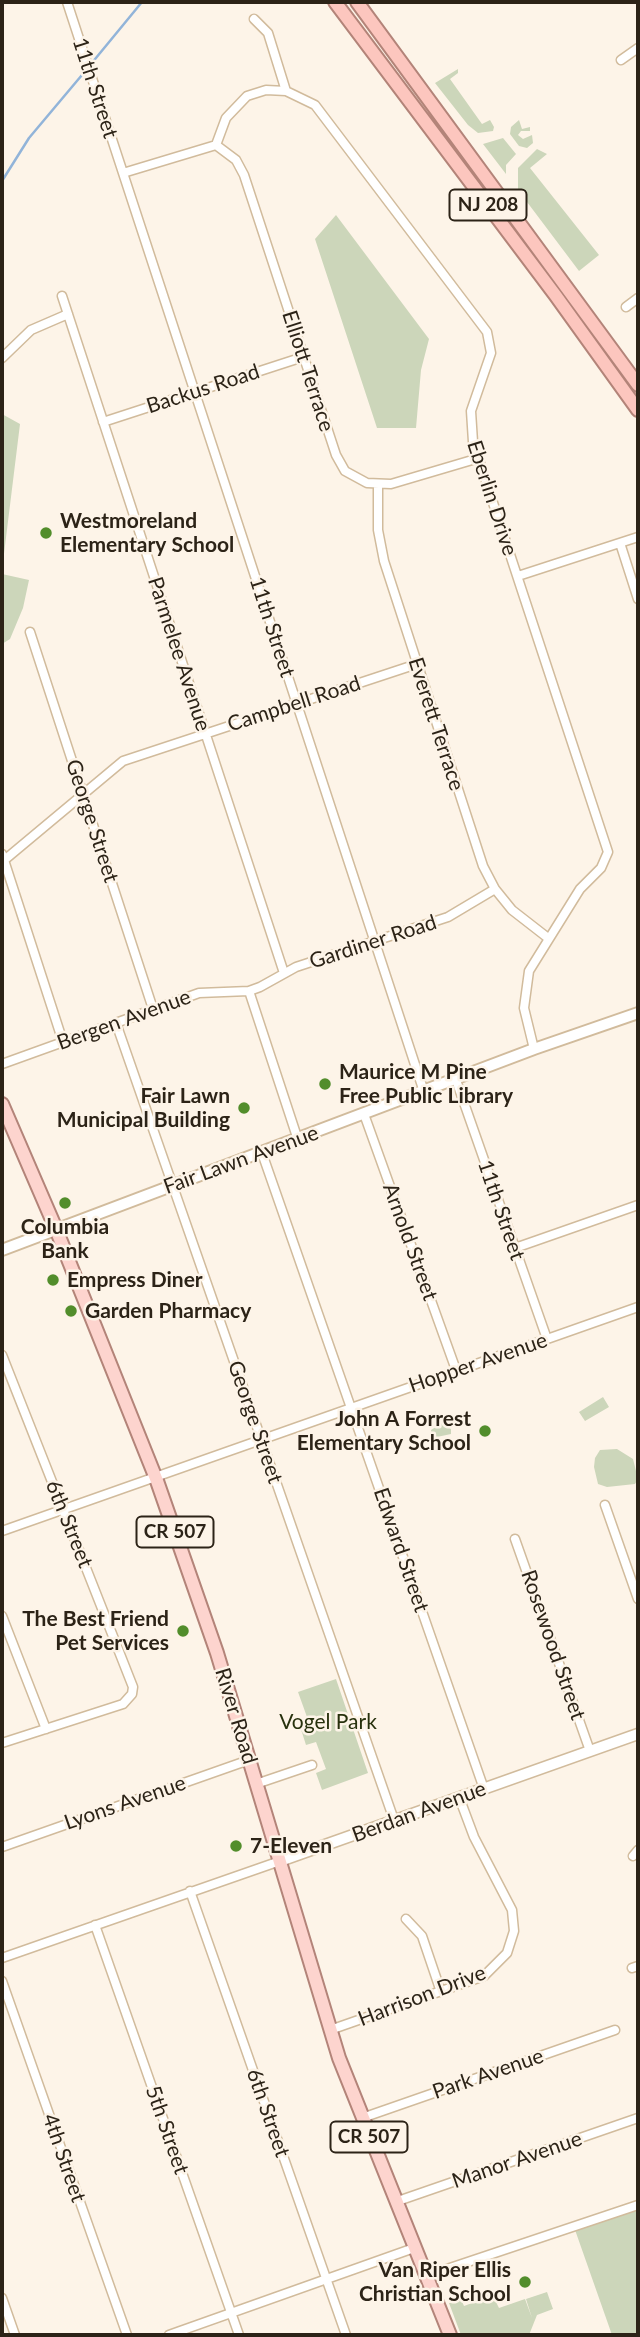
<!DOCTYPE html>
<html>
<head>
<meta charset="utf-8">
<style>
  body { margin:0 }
  #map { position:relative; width:640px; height:2337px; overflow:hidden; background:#fdf4e8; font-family:Lato,sans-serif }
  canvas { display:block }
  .frame { position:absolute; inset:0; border:4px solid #2c2317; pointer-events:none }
</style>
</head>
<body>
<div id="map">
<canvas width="640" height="2337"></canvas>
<div class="frame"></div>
</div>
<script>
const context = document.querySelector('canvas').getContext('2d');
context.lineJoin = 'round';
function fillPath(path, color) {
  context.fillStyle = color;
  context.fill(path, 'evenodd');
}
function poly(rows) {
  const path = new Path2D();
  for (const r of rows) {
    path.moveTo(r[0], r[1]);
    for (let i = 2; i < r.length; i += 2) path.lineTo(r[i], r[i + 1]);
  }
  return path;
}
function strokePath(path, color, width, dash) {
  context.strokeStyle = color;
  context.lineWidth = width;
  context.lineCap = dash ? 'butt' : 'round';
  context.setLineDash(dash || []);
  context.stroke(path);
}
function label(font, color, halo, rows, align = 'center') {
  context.font = font + ' Lato,sans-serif';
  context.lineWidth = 5;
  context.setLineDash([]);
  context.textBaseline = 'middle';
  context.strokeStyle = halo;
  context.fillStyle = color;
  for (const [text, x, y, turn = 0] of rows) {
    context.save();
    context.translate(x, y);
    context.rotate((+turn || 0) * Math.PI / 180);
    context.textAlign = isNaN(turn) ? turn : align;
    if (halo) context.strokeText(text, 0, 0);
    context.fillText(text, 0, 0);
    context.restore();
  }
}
const green = poly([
  [458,69,458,73,450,79,482,124,490,120,494,127,493,131,478,133,468,125,435,83],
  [519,120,522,129,530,127,530,131,521,131,518,135,523,139,532,135,533,143,527,148,519,146,510,134,511,127],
  [503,138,516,154,506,165,506,174,483,144],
  [537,149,547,154,530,168,599,255,579,271,518,190,518,168],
  [336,215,429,339,421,370,416,428,377,428,315,239],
  [2,414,20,424,2,570],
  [2,574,29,580,23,608,10,639,2,644],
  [603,1397,609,1407,585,1421,579,1412],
  [442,1423,451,1429,451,1434,432,1438,431,1430],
  [617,1449,633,1459,638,1479,635,1484,607,1487,598,1484,594,1467,595,1458,600,1450],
  [336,1679,368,1773,322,1790,316,1773,326,1769,316,1742,306,1745,298,1720,307,1717,298,1692],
  [638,2205,638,2335,612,2335,574,2227],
  [490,2290,499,2308,525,2299,532,2318,526,2299,547,2292,553,2309,537,2315,529,2335,461,2335,449,2303,461,2299,464,2306,483,2299,482,2292]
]);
const stream = poly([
  [91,64,142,2],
  [2,181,29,138,87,69]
]);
const minor = poly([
  [67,2,424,1092],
  [254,19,268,33,286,91],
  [621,60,638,48],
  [216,145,226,118,247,96,266,90,286,91,315,105,487,332,491,353,471,411,473,442,608,852,601,868,580,889,529,971,524,1008,534,1049],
  [216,145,236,160,244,175,336,455,345,471,367,483,391,484,479,458],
  [123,173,216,145],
  [62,296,284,973],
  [626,307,638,298],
  [2,358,31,330,68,314],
  [103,422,303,357],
  [378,484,378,530,384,561,483,866,495,889,512,910,548,938],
  [620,543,638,599],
  [518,576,638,537],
  [30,632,153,1009],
  [2,854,63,1042],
  [2,862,123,761,417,664],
  [249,991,298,1140],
  [116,1023,394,1820],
  [2,1064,199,993,249,991,260,987,296,967,448,917,495,889],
  [456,1080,547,1339],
  [364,1114,456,1370],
  [262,1153,484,1789],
  [515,1248,638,1205],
  [2,1355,133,1687,132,1694,123,1704,2,1743],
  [605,1505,638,1599],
  [2,1531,638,1307],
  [515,1539,590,1751],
  [2,1616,46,1729],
  [256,1784,312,1765],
  [2,1847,249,1760],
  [633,1856,638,1850],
  [190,1891,346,2335],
  [406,1919,422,1936,441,1992],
  [95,1925,239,2335],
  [2,1958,280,1861],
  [632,1968,638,1966],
  [2,1981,127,2335],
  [330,2030,484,1976,507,1953,514,1931,512,1910,474,1837,459,1797],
  [362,2118,615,2030],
  [395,2202,638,2118],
  [426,2276,638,2205],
  [2,2298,15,2335],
  [169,2335,414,2248]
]);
const tertiary = poly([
  [280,1861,638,1734]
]);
const secondary = poly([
  [2,1250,534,1049,638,1013]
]);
const primary = poly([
  [2,1104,56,1229,157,1481,217,1653,339,2058,450,2335]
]);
const trunk = poly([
  [335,2,556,296,638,410],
  [357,2,638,385]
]);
const markers = [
  [46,533,7,"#528d2b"],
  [325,1084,7,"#528d2b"],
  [244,1108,7,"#528d2b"],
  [65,1203,7,"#528d2b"],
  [53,1280,7,"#528d2b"],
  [71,1311,7,"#528d2b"],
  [485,1431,7,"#528d2b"],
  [183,1631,7,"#528d2b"],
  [236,1846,7,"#528d2b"],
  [525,2282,7,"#528d2b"]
];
const shields = [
  [488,205,77],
  [175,1532,77],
  [369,2137,77]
];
const shieldNames = [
  ["NJ 208",488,205],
  ["CR 507",175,1532],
  ["CR 507",369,2137]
];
const streetNames = [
  ["11th Street",95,88,72],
  ["Elliott Terrace",308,371,72],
  ["Backus Road",203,389,-18],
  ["Eberlin Drive",492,498,72],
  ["11th Street",272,627,72],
  ["Parmelee Avenue",179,654,72],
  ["Campbell Road",294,704,-18],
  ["Everett Terrace",436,724,72],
  ["George Street",92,821,72],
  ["Gardiner Road",373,942,-18],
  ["Bergen Avenue",124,1020,-20],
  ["Fair Lawn Avenue",241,1160,-20],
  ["11th Street",501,1210,71],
  ["Arnold Street",410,1242,70],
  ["Hopper Avenue",478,1363,-19],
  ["George Street",255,1422,71],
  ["6th Street",69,1524,68],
  ["Edward Street",401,1550,71],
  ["Rosewood Street",553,1645,71],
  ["River Road",236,1716,73],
  ["Lyons Avenue",125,1803,-19],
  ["Berdan Avenue",419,1812,-20],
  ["Harrison Drive",422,1996,-21],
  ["Park Avenue",488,2074,-19],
  ["6th Street",268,2113,71],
  ["5th Street",167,2130,71],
  ["4th Street",64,2158,71],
  ["Manor Avenue",517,2160,-19]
];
const poiNames = [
  ["Westmoreland",60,521],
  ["Elementary School",60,545],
  ["Maurice M Pine",339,1072],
  ["Free Public Library",339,1096],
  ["Fair Lawn",230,1096,"right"],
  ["Municipal Building",230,1120,"right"],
  ["Columbia",65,1227,"center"],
  ["Bank",65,1251,"center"],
  ["Empress Diner",67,1280],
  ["Garden Pharmacy",85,1311],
  ["John A Forrest",471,1419,"right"],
  ["Elementary School",471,1443,"right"],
  ["The Best Friend",169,1619,"right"],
  ["Pet Services",169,1643,"right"],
  ["7-Eleven",250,1846],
  ["Van Riper Ellis",511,2270,"right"],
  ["Christian School",511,2294,"right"]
];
const parkNames = [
  ["Vogel Park",328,1722]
];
fillPath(green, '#ccd6ba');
strokePath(stream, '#92b4d9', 2.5);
strokePath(minor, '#d1bb9c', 11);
strokePath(tertiary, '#d1bb9c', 13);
strokePath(secondary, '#d1bb9c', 14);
strokePath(primary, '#b38479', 16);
strokePath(trunk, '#b38479', 16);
strokePath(minor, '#fff', 8);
strokePath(tertiary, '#fff', 10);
strokePath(secondary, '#fff', 10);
strokePath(primary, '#fdd4ce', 12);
strokePath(trunk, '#fcc6be', 12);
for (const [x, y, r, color] of markers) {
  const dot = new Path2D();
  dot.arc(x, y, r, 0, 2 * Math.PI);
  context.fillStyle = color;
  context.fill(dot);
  strokePath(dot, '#fdf4e8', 2.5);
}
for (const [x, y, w] of shields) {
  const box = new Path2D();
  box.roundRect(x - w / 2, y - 15.5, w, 31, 5);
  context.fillStyle = '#fdf4e8';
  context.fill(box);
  strokePath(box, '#2c2317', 2);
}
label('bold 19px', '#2c2317', null, shieldNames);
label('21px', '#2c2317', '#fdf4e8', streetNames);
label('bold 21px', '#2c2317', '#fdf4e8', poiNames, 'left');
label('21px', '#27310d', '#fdf4e8', parkNames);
</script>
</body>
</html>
